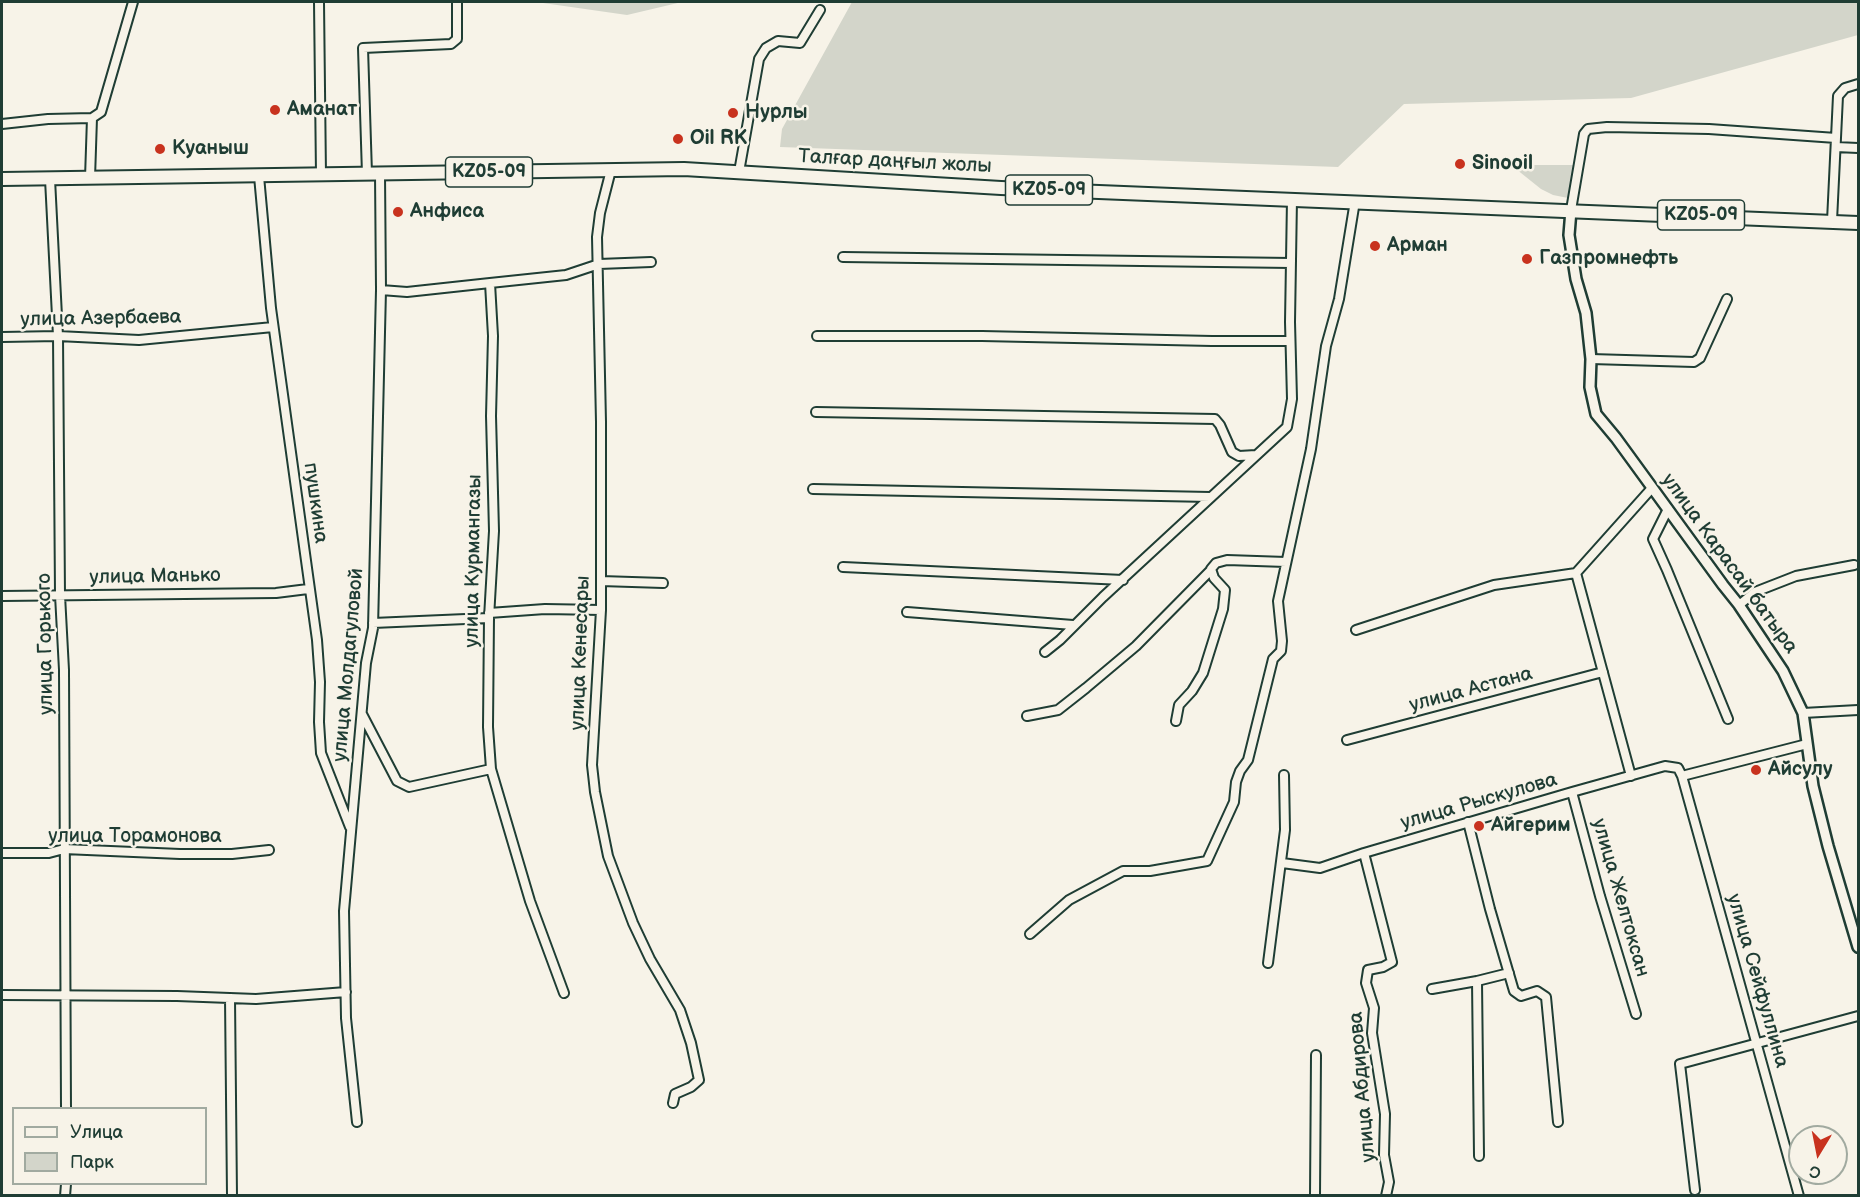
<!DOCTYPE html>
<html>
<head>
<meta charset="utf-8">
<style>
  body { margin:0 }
  #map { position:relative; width:1860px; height:1197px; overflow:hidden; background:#f7f3e8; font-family:"Balsamiq Sans",sans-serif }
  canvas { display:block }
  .frame { position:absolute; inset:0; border:3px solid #1f3d34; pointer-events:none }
  .legend { position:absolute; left:12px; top:1107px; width:195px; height:78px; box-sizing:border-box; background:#f7f3e8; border:2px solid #a1aaa0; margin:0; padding:8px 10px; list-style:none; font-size:18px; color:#1f3d34 }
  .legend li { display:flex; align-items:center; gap:12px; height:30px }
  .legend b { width:30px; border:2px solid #a1aaa0 }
  .north { position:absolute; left:1788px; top:1125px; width:60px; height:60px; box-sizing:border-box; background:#f7f3e8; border:2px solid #a1aaa0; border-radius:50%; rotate:190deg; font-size:16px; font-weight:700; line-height:24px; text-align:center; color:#1f3d34 }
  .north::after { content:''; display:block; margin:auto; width:21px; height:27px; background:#c8321e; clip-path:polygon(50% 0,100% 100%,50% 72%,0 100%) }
</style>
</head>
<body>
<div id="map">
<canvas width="1860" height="1197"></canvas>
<div class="frame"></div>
<ul class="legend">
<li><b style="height:8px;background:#f7f3e8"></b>Улица</li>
<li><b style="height:16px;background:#d3d5ca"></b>Парк</li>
</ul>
<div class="north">С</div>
</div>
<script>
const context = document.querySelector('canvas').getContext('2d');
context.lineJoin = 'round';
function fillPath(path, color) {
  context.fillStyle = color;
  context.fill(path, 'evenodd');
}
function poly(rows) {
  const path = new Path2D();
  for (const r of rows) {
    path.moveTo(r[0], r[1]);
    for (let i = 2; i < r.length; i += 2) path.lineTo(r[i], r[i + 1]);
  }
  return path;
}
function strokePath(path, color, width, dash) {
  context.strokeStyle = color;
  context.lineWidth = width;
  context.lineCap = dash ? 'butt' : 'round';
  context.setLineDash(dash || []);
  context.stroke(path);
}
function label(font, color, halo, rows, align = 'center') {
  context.font = font + ' "Balsamiq Sans",sans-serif';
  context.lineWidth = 5;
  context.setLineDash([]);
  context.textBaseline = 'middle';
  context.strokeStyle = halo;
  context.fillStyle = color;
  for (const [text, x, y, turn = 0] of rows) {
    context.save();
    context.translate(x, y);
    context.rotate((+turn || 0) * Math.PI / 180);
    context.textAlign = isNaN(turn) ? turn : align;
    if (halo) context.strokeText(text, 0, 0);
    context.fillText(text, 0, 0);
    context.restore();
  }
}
const green = poly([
  [536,2,682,2,627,15],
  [852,2,1858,2,1858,35,1631,98,1404,104,1338,167,780,147,782,129],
  [1511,165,1574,165,1568,198,1553,195,1541,189]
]);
const minor = poly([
  [319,2,321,175],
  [2,124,48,119,92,118],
  [1836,147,1858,148],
  [611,170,600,213,597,237,601,422,601,610,592,765,595,792,608,856,633,923,650,959,680,1010,691,1043,699,1080,691,1087,675,1094,673,1103],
  [739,172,759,59,766,48,778,41,800,43,820,10],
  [367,174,363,48,451,44,457,39,457,2],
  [259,176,271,308,317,640,320,682,319,722,321,753,350,827],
  [90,178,92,118,101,112,133,2],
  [50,179,58,336,60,595,64,670,66,1108],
  [1571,210,1584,134,1588,129,1607,127,1709,129,1836,138],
  [1832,221,1838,96,1845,88,1858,84],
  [843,257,1291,263],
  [381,290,407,292,490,283],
  [817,336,982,336,1212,341,1290,341],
  [2,337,58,336,139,340,273,327],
  [1591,359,1694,362,1700,358,1727,299],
  [816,412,1215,419,1220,425,1232,452,1239,456,1256,455],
  [813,489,1210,497],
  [1668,509,1653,539,1667,570,1728,719],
  [843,567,1123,580],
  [601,581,663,583],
  [2,596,276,593,308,589],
  [1739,605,1755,592,1796,576,1854,565],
  [907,612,1073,625],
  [489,613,545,609,601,610],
  [373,623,489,618],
  [1356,630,1494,585,1576,573],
  [1045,652,1060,640,1103,597,1287,427,1292,399,1290,322,1292,199],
  [1803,713,1858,710],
  [362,714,397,781,409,787,491,769],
  [1027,716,1058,710,1086,688,1136,646,1211,570],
  [1176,721,1179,705,1192,691,1203,673,1223,609,1225,590,1214,578,1211,569,1216,563,1227,560,1286,562],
  [1347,740,1603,672],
  [1631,776,1576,573,1652,488],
  [1682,776,1807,744],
  [1572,792,1600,896,1636,1014],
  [1468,822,1490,909,1514,991,1521,996,1537,991,1546,997,1558,1122],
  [2,853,49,853,64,849,180,854,232,854,269,850],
  [1364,853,1392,962,1383,967,1368,970,1366,983,1374,1008,1372,1033,1385,1114,1384,1155,1389,1182,1386,1196],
  [1282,863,1320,868,1364,853,1572,792,1665,766,1678,768,1682,776,1799,1196],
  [1030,934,1069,900,1123,871,1150,871,1207,861,1234,802,1236,782,1240,771,1248,760,1273,659,1281,651,1282,641,1278,601,1311,449,1326,346,1339,299,1355,201],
  [1268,963,1285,830,1284,775],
  [1432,989,1477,981],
  [564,993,530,901,491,769,488,727,489,618,494,531,491,416,493,336,490,283,566,275,599,264,651,262],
  [2,995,177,996,256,999,346,992],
  [230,998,232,1196],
  [357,1122,346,1018,344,911,366,663,373,628,381,290,380,174],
  [1479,1156,1477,981,1509,973],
  [1695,1190,1680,1064,1858,1016],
  [65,1196,66,1184],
  [1315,1196,1316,1055]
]);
const tertiary = poly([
  [1571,210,1569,235,1576,279,1586,313,1591,359,1590,387,1596,414,1616,438,1723,585,1739,605,1783,671,1803,713,1813,786,1828,846,1858,947]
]);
const primary = poly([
  [2,179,684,169,1001,188,1858,223]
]);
const markers = [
  [275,110,6,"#c8321e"],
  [733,113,6,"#c8321e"],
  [678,139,6,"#c8321e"],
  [160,149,6,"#c8321e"],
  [1460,164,6,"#c8321e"],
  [398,212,6,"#c8321e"],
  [1375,246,6,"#c8321e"],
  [1527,259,6,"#c8321e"],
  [1756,770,6,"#c8321e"],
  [1479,826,6,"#c8321e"]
];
const shields = [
  [489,172,87],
  [1049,190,87],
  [1701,215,87]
];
const shieldNames = [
  ["KZ05-09",489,172],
  ["KZ05-09",1049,190],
  ["KZ05-09",1701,215]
];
const poiNames = [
  ["Аманат",287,110],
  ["Нурлы",745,113],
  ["Oil RK",690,139],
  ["Куаныш",172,149],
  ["Sinooil",1472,164],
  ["Анфиса",410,212],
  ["Арман",1387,246],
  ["Газпромнефть",1539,259],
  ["Айсулу",1768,770],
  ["Айгерим",1491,826]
];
const streetNames = [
  ["Талғар даңғыл жолы",895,162,3],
  ["улица Азербаева",101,319,-1],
  ["пушкина",315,503,82],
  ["улица Курмангазы",474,561,-89],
  ["улица Карасай батыра",1729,564,54],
  ["улица Манько",155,577,-1],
  ["улица Горького",46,644,-91],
  ["улица Кенесары",581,653,-88],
  ["улица Молдагуловой",349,665,-85],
  ["улица Астана",1471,690,-15],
  ["улица Рыскулова",1479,802,-16],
  ["улица Торамонова",135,837],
  ["улица Желтоксан",1620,898,74],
  ["улица Сейфуллина",1757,981,74],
  ["улица Абдирова",1363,1087,-95]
];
fillPath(green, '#d3d5ca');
strokePath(minor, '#1f3d34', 12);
strokePath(tertiary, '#1f3d34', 14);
strokePath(primary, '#1f3d34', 16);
strokePath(minor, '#f7f3e8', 8);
strokePath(tertiary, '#f7f3e8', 9);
strokePath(primary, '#f7f3e8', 12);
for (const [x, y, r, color] of markers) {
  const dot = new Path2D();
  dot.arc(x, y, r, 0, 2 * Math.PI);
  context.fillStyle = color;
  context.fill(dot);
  strokePath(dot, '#f7f3e8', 2);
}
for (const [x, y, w] of shields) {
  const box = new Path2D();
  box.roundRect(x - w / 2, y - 15, w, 30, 4.5);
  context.fillStyle = '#f7f3e8';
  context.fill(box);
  strokePath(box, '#1f3d34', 1.5);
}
label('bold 18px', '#1f3d34', null, shieldNames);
label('bold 20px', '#1f3d34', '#f7f3e8', poiNames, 'left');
label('20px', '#1f3d34', '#f7f3e8', streetNames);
</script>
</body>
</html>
